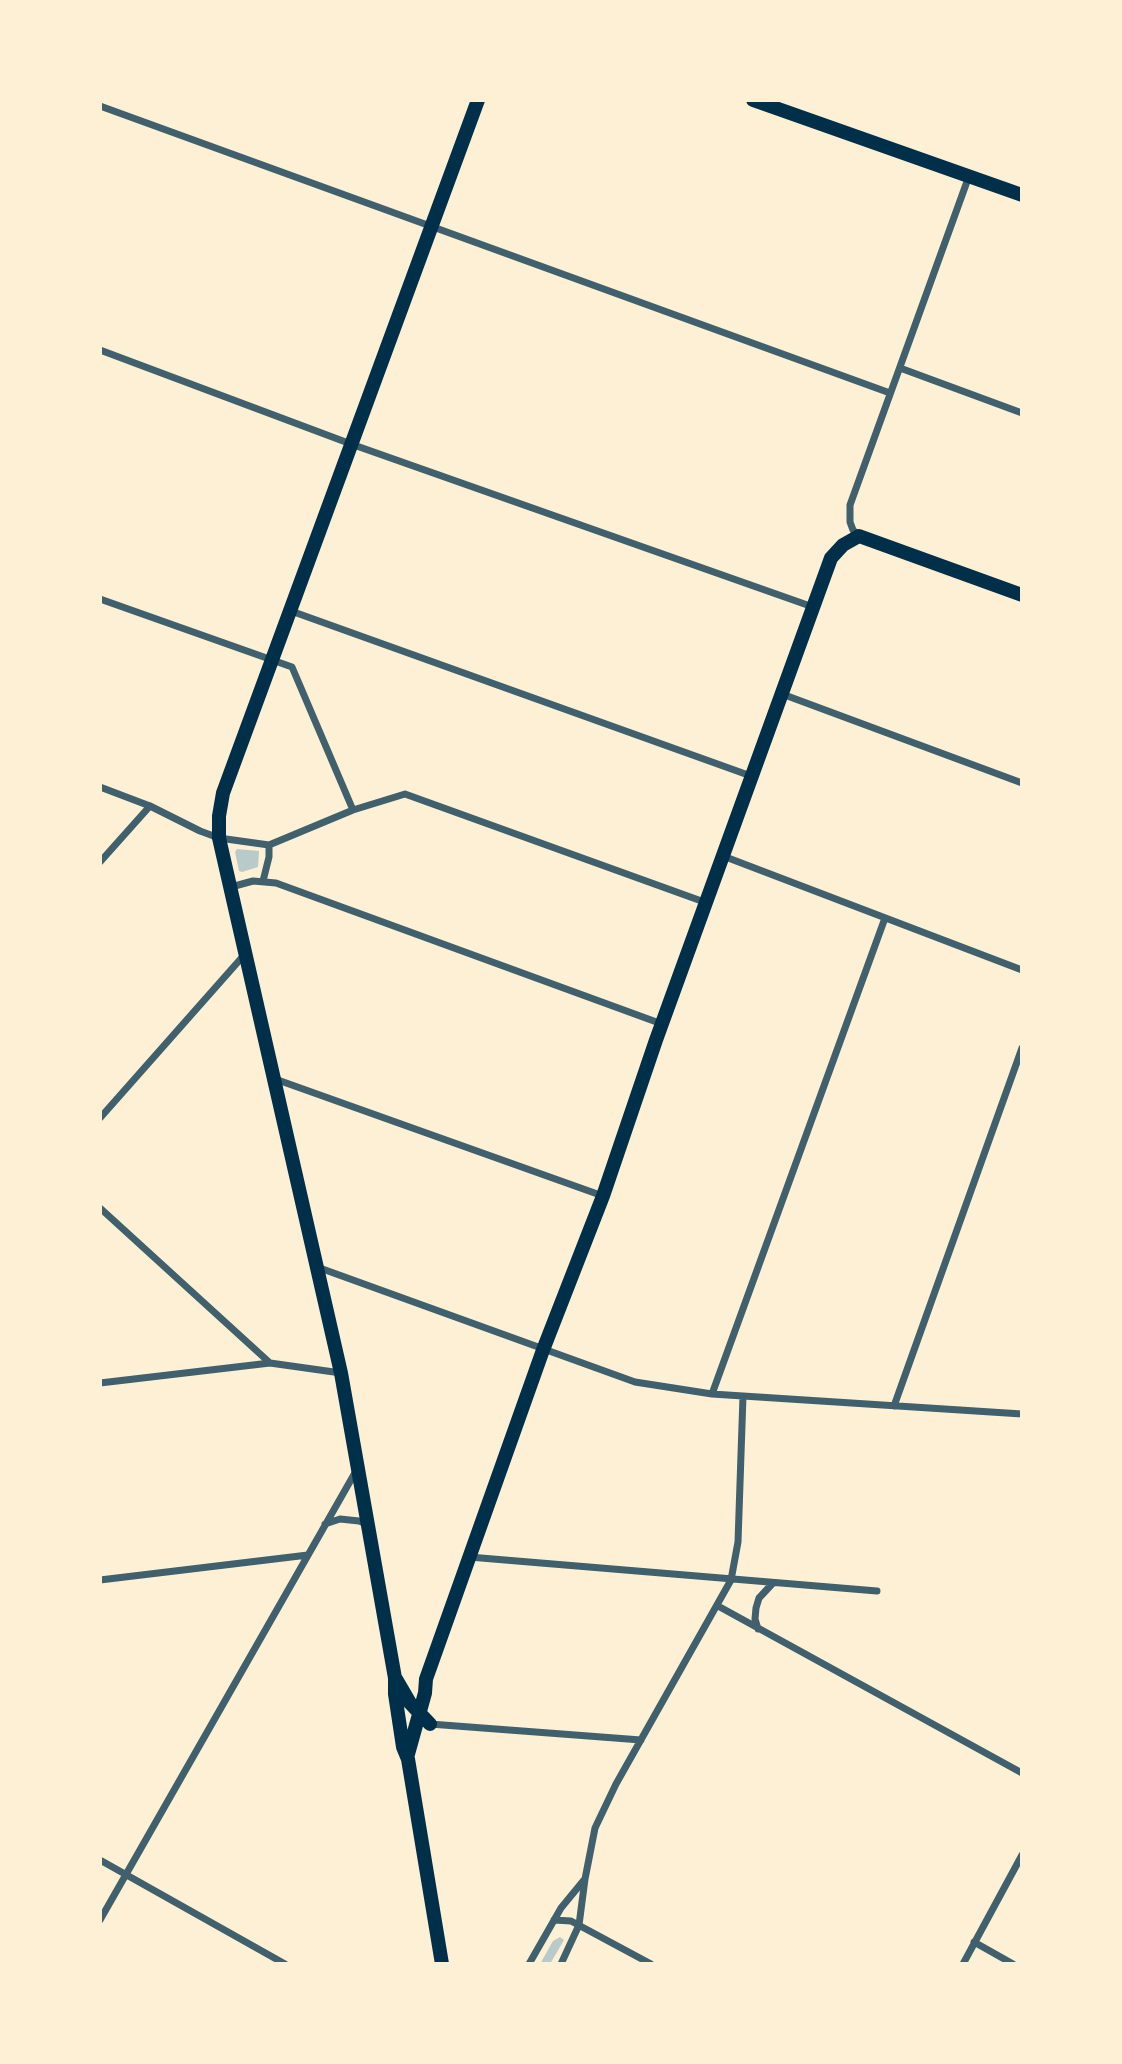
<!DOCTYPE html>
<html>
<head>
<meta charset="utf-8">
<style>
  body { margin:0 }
  #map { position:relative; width:1122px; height:2064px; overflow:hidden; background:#fdf0d5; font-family:Jost,sans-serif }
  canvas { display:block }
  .frame { position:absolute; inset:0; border:102px solid #fdf0d5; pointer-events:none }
</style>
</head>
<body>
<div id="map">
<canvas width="1122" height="2064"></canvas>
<div class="frame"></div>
</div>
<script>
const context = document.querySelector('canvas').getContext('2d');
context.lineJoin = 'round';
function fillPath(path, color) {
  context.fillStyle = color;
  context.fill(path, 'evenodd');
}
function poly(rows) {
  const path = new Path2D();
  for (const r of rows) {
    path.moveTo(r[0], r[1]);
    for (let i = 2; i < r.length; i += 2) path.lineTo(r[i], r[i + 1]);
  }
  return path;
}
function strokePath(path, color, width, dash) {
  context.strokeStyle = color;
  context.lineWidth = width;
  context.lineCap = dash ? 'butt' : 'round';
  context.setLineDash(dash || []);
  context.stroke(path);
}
const green = poly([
  [237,849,259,851,258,867,242,872,239,871,235,852],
  [560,1937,564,1940,550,1964,540,1964,553,1941]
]);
const minor = poly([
  [100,106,890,393],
  [100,350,351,444,813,607],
  [900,368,1022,413],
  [859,536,853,530,850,522,850,505,969,176],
  [100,599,292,667,353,810],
  [291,611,751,776],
  [782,694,1022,783],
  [100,787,150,806,200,831,219,838,269,845,353,810,405,794,707,903],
  [723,856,1022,970],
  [100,862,150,806],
  [263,881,269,857,269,845],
  [231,887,253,881,276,883,662,1024],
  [275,1079,603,1196],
  [100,1118,245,954],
  [100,1208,270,1363],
  [317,1267,635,1382,712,1394,1022,1414],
  [100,1383,270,1363,341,1373],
  [712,1394,885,918],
  [894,1406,1022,1048],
  [325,1524,340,1519,359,1521,367,1524],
  [469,1557,877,1591],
  [100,1580,308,1555],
  [718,1606,1022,1773],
  [758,1629,755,1619,756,1608,759,1598,773,1583],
  [430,1724,641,1740],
  [100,1860,285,1964],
  [100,1920,356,1471],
  [554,1920,571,1921,651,1964],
  [974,1942,1013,1964],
  [529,1964,561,1908,584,1880],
  [561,1964,579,1925,585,1879,595,1828,616,1784,731,1580,738,1542,743,1396],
  [963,1964,1022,1855]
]);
const secondary = poly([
  [753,100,1022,195],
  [396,1679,410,1703,430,1724],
  [408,1754,425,1693,426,1679,543,1350,603,1196,656,1040,831,558,843,545,859,536,1022,595],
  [442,1964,408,1759,403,1747,395,1694,395,1678,341,1373,219,838,219,816,223,793,478,100]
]);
fillPath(green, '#b9caca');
strokePath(minor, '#3f606c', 7);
strokePath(secondary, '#003049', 14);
</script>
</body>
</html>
